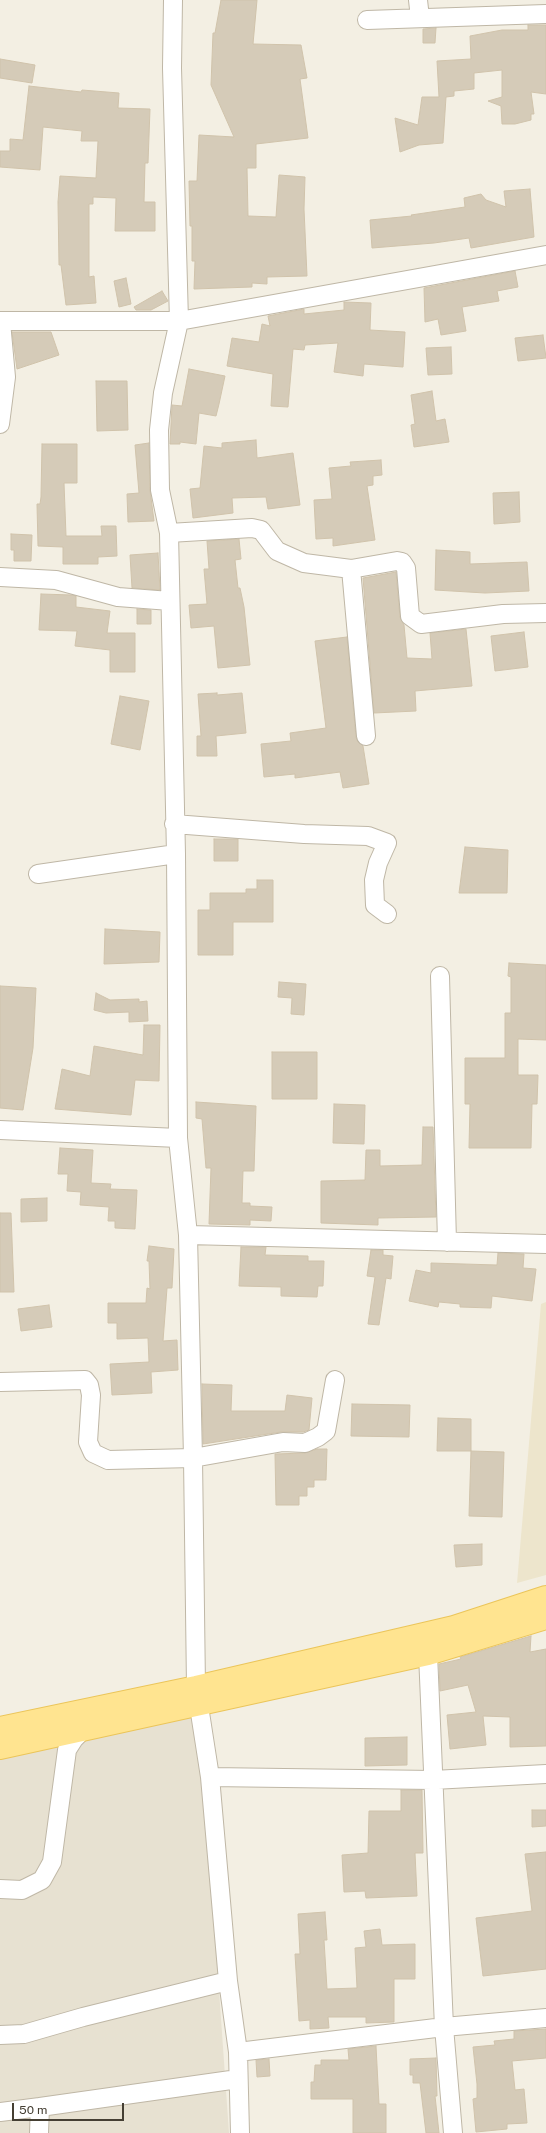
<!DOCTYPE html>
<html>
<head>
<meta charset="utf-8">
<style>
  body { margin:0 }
  #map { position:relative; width:546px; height:2133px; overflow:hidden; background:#f3efe3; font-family:"Public Sans",sans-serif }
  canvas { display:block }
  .scale { position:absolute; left:12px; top:2103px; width:112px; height:18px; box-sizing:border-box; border:2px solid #453f33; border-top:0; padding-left:5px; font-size:12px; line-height:14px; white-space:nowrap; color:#453f33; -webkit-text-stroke:3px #fff; paint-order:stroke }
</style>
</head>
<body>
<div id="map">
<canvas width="546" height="2133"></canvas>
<div class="scale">50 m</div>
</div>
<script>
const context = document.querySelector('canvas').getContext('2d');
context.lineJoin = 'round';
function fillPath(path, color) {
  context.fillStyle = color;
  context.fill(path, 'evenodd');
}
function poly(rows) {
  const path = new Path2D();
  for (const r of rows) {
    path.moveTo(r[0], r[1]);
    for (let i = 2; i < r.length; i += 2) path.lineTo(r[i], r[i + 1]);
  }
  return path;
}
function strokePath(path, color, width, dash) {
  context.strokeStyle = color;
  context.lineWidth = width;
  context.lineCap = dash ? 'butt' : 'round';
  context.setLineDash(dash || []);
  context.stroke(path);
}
const residential = poly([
  [199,1704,229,2133,0,2133,0,1746]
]);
const education = poly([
  [546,1302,546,1575,517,1583,541,1304]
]);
const building = poly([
  [221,0,257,0,253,44,301,45,307,78,300,79,308,138,256,144,256,168,247,168,248,216,276,217,279,175,305,177,304,209,307,276,267,277,267,284,252,283,252,287,194,289,195,261,192,261,192,226,190,226,189,181,197,181,199,135,234,137,211,85,213,33,215,33,221,0],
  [528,25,546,25,546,94,531,92,534,114,531,114,531,120,515,124,502,124,501,106,488,101,502,97,502,70,474,73,474,89,454,91,454,96,446,97,443,143,419,145,400,152,395,118,418,125,422,97,439,97,437,61,471,59,470,36,502,30,528,30,528,25],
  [436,28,435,43,423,43,423,29,436,28],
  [0,59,35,65,32,83,0,78,0,59],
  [29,86,81,92,82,90,119,93,118,108,150,109,148,163,145,163,144,202,155,202,155,231,115,231,116,198,93,197,93,204,89,204,89,277,94,276,96,303,66,305,61,265,59,265,58,202,60,176,96,178,98,141,81,141,82,131,43,127,40,170,0,167,0,151,10,151,10,139,23,140,29,86],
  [530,189,534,237,471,248,469,238,434,243,372,248,370,220,412,216,411,215,465,207,464,198,481,194,486,200,506,207,504,191,530,189],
  [515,271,518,287,497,291,499,301,462,307,466,331,441,335,438,319,425,322,424,288,515,271],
  [126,278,131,304,119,307,114,281,126,278],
  [162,291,168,301,151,310,136,310,134,307,162,291],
  [344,302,371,303,370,330,405,332,403,367,364,364,363,376,334,372,338,343,305,345,304,350,293,349,288,407,271,406,273,374,227,366,232,338,259,342,262,324,270,326,268,316,304,309,304,314,344,310,344,302],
  [12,332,51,332,59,355,17,369,12,332],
  [543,335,546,358,518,361,515,338,543,335],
  [451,347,452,374,428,375,426,348,451,347],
  [189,369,225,376,219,404,216,416,199,413,196,444,180,442,180,444,170,444,172,405,182,406,189,369],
  [96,381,127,381,128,430,97,431,96,381],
  [432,391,436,421,445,419,449,442,414,447,411,425,415,424,411,395,432,391],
  [256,440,257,458,293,453,300,505,268,509,266,497,232,498,233,513,193,518,190,489,200,488,204,446,222,448,222,443,256,440],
  [149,443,150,490,154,521,128,522,127,494,139,493,135,445,149,443],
  [42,444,77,444,77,483,64,483,66,536,102,536,101,526,116,526,117,556,98,557,98,564,63,564,63,547,38,546,37,504,40,504,41,497,42,444],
  [381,460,382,475,373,476,373,485,367,486,375,540,333,546,333,538,316,539,314,500,332,499,329,468,351,466,350,462,381,460],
  [519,492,520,522,494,524,493,493,519,492],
  [11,534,32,535,31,561,14,561,14,550,11,550,11,534],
  [239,539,241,559,235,560,238,588,240,588,244,607,250,665,218,668,214,626,191,628,189,605,207,604,204,569,209,569,207,541,239,539],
  [436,550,470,552,470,564,527,562,529,591,485,593,435,590,436,550],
  [158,553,160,590,132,588,130,555,158,553],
  [396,572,400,617,404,625,407,658,432,659,430,633,466,629,472,686,415,691,416,711,374,713,363,578,396,572],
  [41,594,72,595,76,596,76,607,110,611,107,633,135,633,135,672,110,672,110,650,75,646,77,631,39,630,41,594],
  [137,609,151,610,151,624,137,624,137,609],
  [524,632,528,667,495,671,491,636,524,632],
  [347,637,356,737,358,742,363,746,369,784,343,788,340,772,295,778,295,774,264,777,261,744,291,741,290,733,326,728,315,641,347,637],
  [217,693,217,695,242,693,246,733,216,736,217,756,197,756,197,736,201,736,198,694,217,693],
  [120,696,149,701,140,750,111,744,120,696],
  [214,839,238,839,238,861,214,861,214,839],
  [465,847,508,850,507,893,459,893,465,847],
  [257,880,273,880,273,922,233,922,233,955,198,955,198,910,210,910,210,893,246,893,246,889,257,889,257,880],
  [105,929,160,932,159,962,104,964,105,929],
  [509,963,546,965,546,1040,518,1039,518,1075,538,1075,537,1104,532,1104,531,1148,469,1148,470,1104,465,1104,465,1058,505,1058,505,1013,511,1013,511,977,508,976,509,963],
  [279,982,306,984,304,1015,291,1014,292,998,278,997,279,982],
  [0,986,36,988,33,1048,23,1110,0,1108,0,986],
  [96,993,110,1000,139,999,139,1002,147,1001,148,1021,129,1022,129,1012,106,1013,94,1010,96,993],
  [144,1025,160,1025,159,1081,135,1080,131,1115,55,1109,62,1069,90,1076,94,1046,143,1055,144,1025],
  [272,1052,317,1052,317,1099,272,1099,272,1052],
  [196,1102,256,1106,254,1171,243,1171,242,1203,250,1203,250,1206,272,1207,271,1221,250,1220,250,1225,209,1224,211,1168,206,1168,202,1119,196,1118,196,1102],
  [334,1104,365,1105,364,1144,333,1143,334,1104],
  [423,1127,433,1127,436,1217,378,1218,378,1225,321,1223,321,1181,365,1180,366,1150,380,1150,380,1166,422,1165,423,1127],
  [60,1148,93,1150,91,1183,111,1184,110,1189,137,1190,135,1229,115,1228,115,1221,108,1221,109,1207,80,1205,81,1192,67,1191,68,1174,58,1174,60,1148],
  [47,1198,47,1221,21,1222,21,1199,47,1198],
  [0,1213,11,1213,14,1292,0,1292,0,1213],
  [149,1246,174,1249,172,1288,167,1288,163,1341,177,1340,178,1370,151,1372,152,1393,112,1395,110,1364,149,1362,148,1338,117,1339,117,1323,108,1323,108,1303,146,1303,147,1288,150,1289,149,1261,147,1261,149,1246],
  [241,1247,266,1247,265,1255,308,1256,308,1261,324,1261,323,1286,318,1286,317,1297,281,1296,281,1287,239,1286,241,1247],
  [371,1250,383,1250,383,1255,393,1256,391,1279,386,1278,379,1325,368,1324,375,1277,367,1276,371,1250],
  [498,1253,524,1254,523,1268,536,1269,532,1301,492,1296,491,1308,460,1307,460,1304,439,1302,438,1307,409,1301,416,1270,431,1273,431,1263,497,1265,498,1253],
  [49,1305,52,1327,21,1331,18,1309,49,1305],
  [202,1384,232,1385,231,1411,285,1411,287,1395,312,1398,309,1430,303,1432,281,1432,203,1444,202,1384],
  [352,1404,410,1405,409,1437,351,1436,352,1404],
  [438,1418,471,1419,471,1451,437,1451,438,1418],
  [317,1449,327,1449,326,1480,314,1480,314,1487,307,1487,307,1496,299,1496,299,1505,276,1505,275,1454,305,1453,317,1449],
  [471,1451,504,1452,502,1517,469,1516,471,1451],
  [482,1544,482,1565,456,1567,454,1545,482,1544],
  [531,1636,530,1652,546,1649,546,1746,510,1747,510,1717,483,1716,486,1745,450,1749,447,1715,476,1712,468,1685,440,1691,439,1664,461,1659,460,1657,531,1636],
  [407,1737,407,1765,365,1766,365,1738,407,1737],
  [401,1790,422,1790,423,1853,415,1853,417,1896,366,1898,365,1891,344,1892,342,1855,368,1853,369,1811,401,1811,401,1790],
  [532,1810,546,1810,546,1826,532,1827,532,1810],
  [546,1852,546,1969,483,1976,476,1918,532,1911,525,1854,546,1852],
  [325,1912,327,1940,324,1940,327,1989,357,1988,355,1948,366,1947,364,1931,380,1929,382,1945,415,1944,415,1979,394,1979,394,2022,366,2023,366,2017,328,2017,329,2028,310,2029,310,2020,299,2021,295,1954,300,1954,298,1914,325,1912],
  [546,2029,546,2058,512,2061,515,2090,524,2089,527,2123,507,2124,507,2129,476,2132,473,2099,477,2098,477,2084,473,2047,495,2045,494,2041,514,2039,514,2031,546,2029],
  [376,2046,379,2104,386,2104,386,2133,353,2133,353,2099,311,2099,311,2082,314,2082,315,2065,321,2065,321,2060,349,2060,348,2049,376,2046],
  [436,2058,437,2096,435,2096,439,2133,426,2133,420,2083,413,2083,413,2075,410,2075,410,2059,436,2058],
  [269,2059,270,2076,257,2077,256,2060,269,2059]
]);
const street = poly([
  [173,0,172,68,179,321,163,393,159,430,160,490,169,533,176,854,178,1138,188,1235,193,1458,196,1687,210,1777,228,1981,238,2052,240,2133],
  [418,0,420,18],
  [367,20,546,14],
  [0,321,179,321,546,255],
  [0,424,6,377,1,322],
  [169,533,252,528,261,530,277,551,304,563,351,569,397,561,402,562,406,568,410,616,421,624,503,614,546,613],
  [351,569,366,736],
  [0,577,56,580,118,597,170,601],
  [174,824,304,834,368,836,387,843,378,863,374,880,375,905,387,914],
  [38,874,176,854],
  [440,976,447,1242],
  [0,1130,178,1138],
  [188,1235,546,1244],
  [0,1382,85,1380,89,1385,91,1395,88,1442,93,1453,108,1460,193,1458,283,1442,305,1443,318,1437,326,1431,335,1380],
  [425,1641,428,1654,444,2027,453,2133],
  [210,1777,433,1780,546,1774],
  [0,1889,22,1890,42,1880,52,1862,67,1750,74,1739,83,1730],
  [0,2035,24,2034,83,2017,228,1981],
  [238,2052,444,2027,546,2018],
  [0,2112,40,2107],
  [39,2133,40,2107,238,2079]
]);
const primary = poly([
  [0,1728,196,1687,424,1634,454,1627,546,1597],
  [0,1748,428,1654,546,1618]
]);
fillPath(residential, '#e7e1d1');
fillPath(education, '#ede5cc');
fillPath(building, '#d5cbb8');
strokePath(building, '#d0c3ab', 1);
strokePath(street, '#bfb7a6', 20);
strokePath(primary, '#ebc55a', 24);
strokePath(street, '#fff', 18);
strokePath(primary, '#ffe490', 22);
</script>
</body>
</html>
